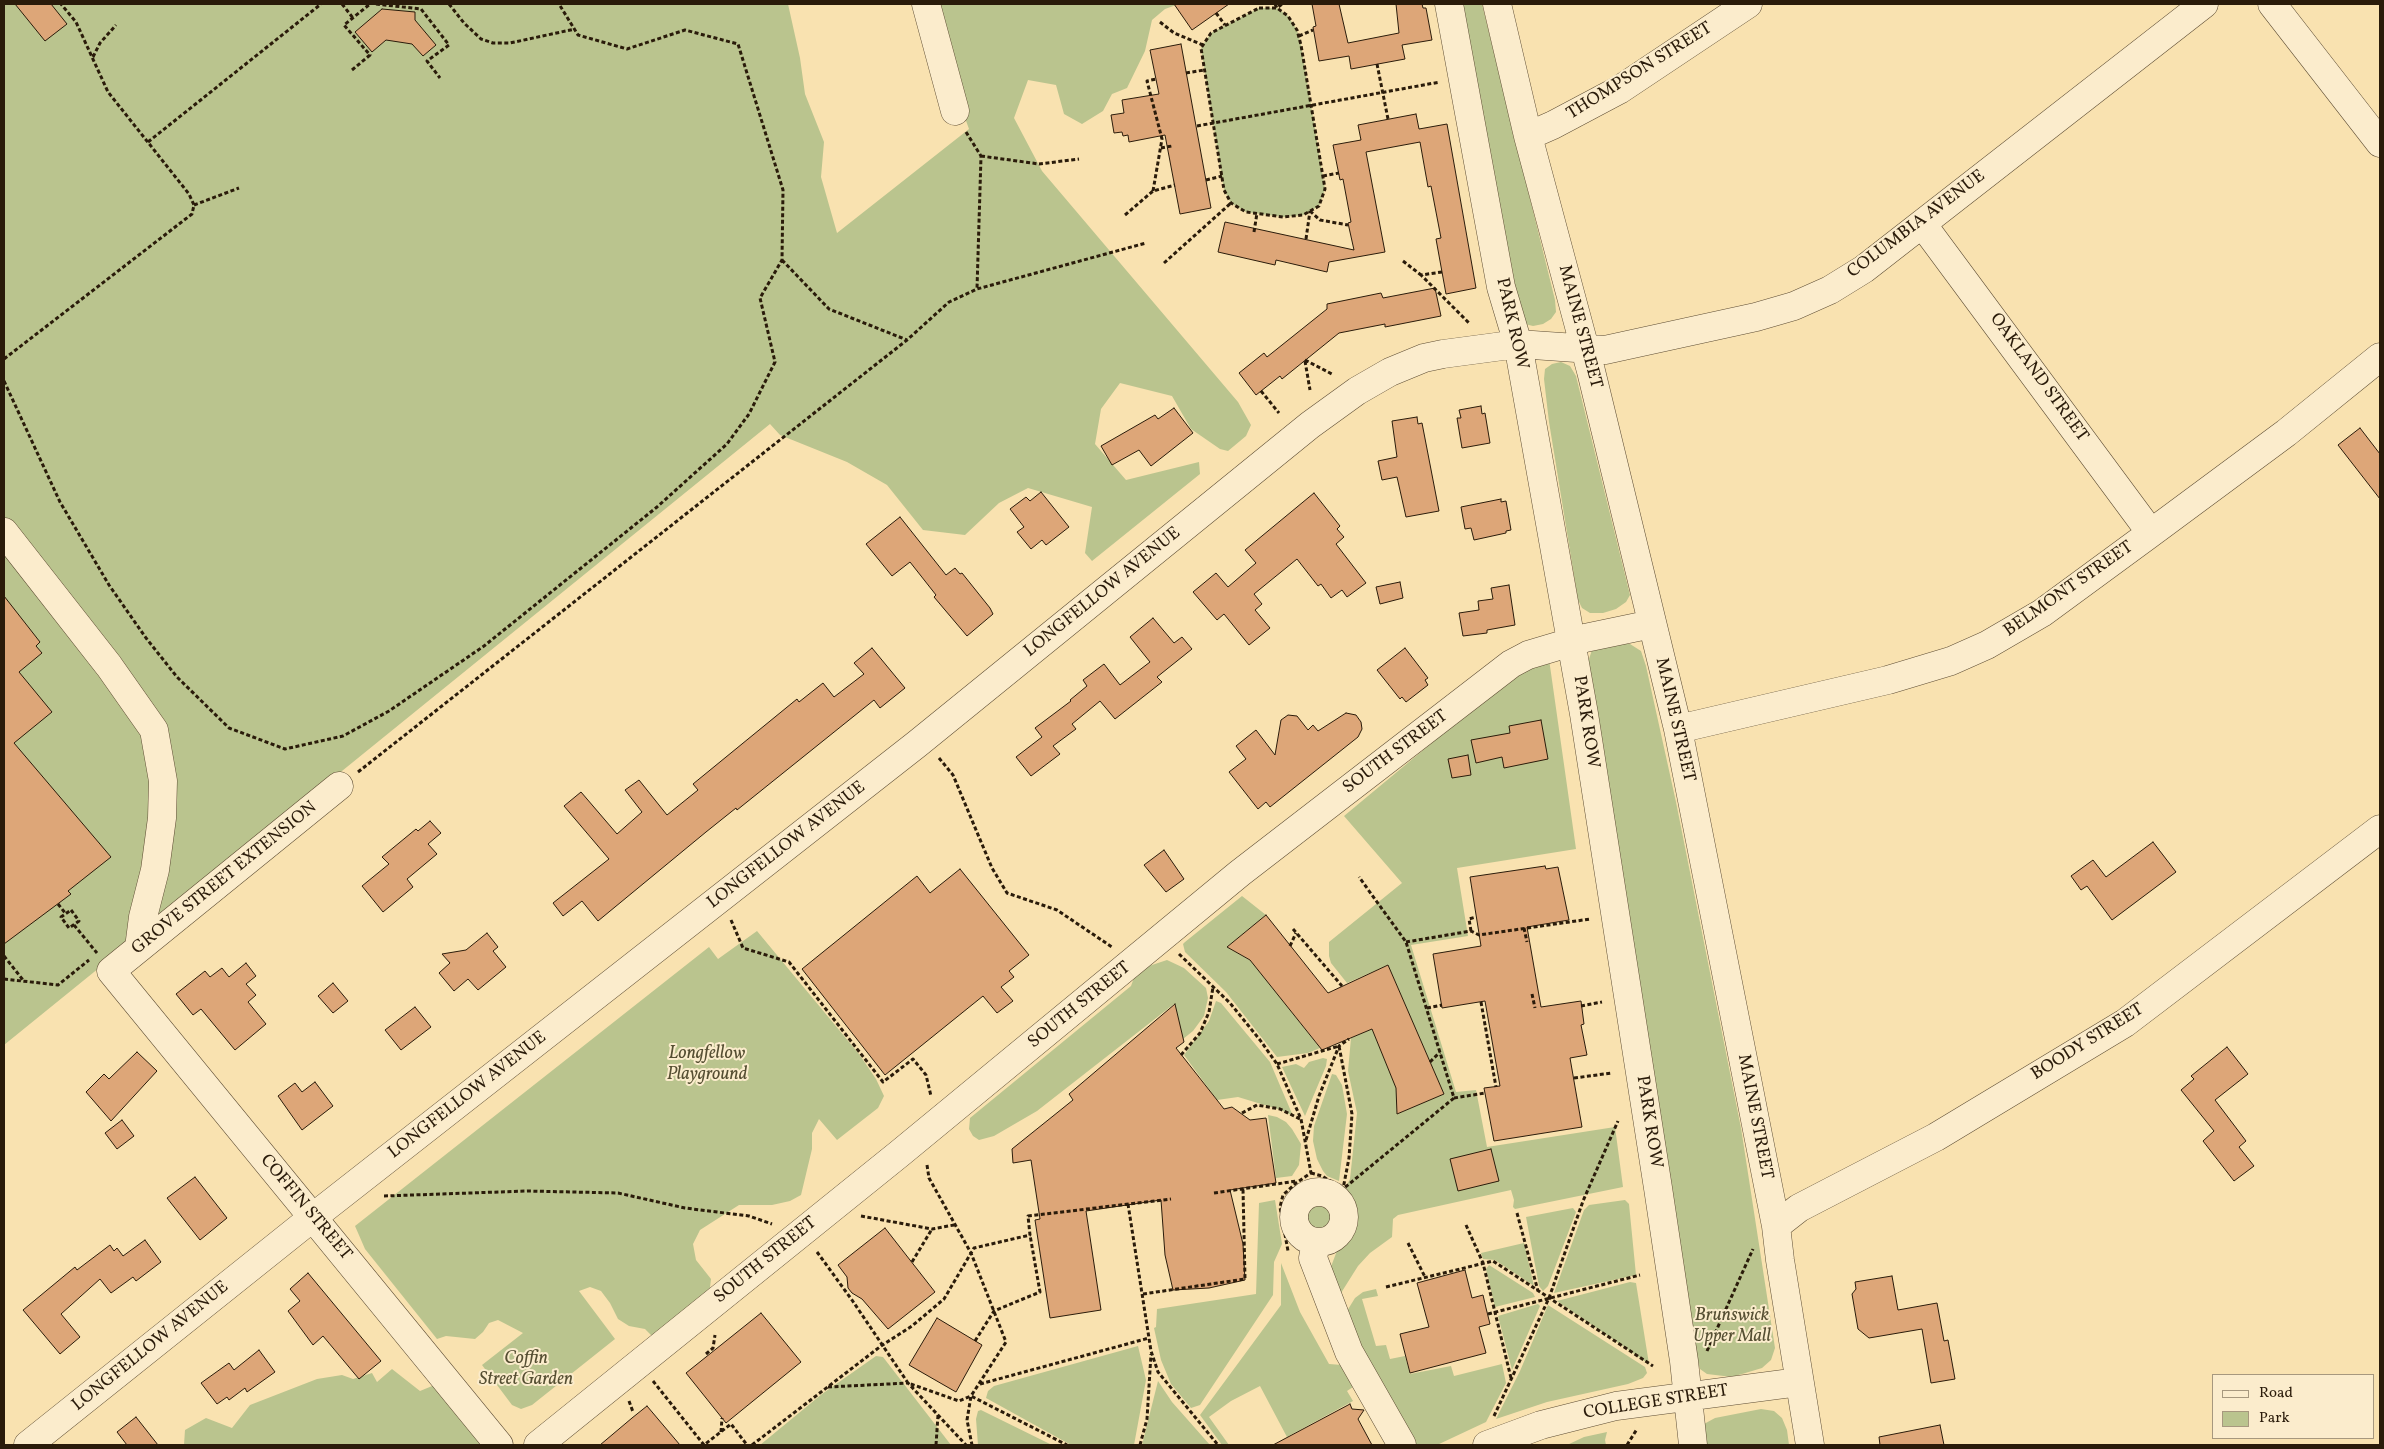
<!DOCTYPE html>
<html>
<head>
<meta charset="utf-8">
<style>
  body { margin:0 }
  #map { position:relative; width:2384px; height:1449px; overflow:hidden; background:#f9e2b0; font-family:Vollkorn,serif }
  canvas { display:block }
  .frame { position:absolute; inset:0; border:5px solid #2a1b0a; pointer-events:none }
  .legend { position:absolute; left:2212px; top:1374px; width:162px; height:65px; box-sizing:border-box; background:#fbeccc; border:1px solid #a7987e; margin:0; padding:6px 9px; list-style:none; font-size:15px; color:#2a1b0a }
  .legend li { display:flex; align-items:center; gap:10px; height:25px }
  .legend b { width:25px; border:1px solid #a7987e }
</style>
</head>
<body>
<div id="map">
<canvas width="2384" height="1449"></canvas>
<div class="frame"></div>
<ul class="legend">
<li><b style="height:6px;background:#fbeccc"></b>Road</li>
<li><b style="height:14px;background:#bac48e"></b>Park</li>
</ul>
</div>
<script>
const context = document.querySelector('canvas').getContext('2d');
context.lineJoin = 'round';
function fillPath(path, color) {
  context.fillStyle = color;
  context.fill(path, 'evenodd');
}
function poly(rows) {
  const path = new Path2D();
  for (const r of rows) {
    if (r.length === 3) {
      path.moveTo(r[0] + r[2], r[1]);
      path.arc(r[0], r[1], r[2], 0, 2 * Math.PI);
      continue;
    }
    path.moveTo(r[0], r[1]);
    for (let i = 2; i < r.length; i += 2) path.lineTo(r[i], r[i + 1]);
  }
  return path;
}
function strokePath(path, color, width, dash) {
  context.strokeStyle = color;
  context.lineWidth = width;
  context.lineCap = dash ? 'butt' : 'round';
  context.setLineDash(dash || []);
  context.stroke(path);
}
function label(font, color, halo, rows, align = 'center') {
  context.font = font + ' Vollkorn,serif';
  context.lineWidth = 4;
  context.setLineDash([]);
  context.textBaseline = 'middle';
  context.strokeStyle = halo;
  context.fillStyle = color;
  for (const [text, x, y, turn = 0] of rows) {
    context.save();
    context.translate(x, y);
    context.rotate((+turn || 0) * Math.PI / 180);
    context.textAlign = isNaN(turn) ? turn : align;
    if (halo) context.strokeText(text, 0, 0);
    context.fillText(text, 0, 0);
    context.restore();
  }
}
const green = poly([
  [4,4,788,4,800,58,805,94,824,142,821,177,837,233,969,129,956,93,931,4,1179,4,1165,9,1152,20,1145,51,1127,88,1112,94,1103,111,1082,124,1064,114,1056,85,1028,80,1014,118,1042,171,1238,402,1251,425,1246,436,1228,451,1220,449,1191,429,1172,396,1120,383,1101,409,1095,444,1126,480,1199,462,1200,474,1092,561,1085,553,1092,507,1028,488,999,503,965,535,923,530,887,485,847,462,780,435,770,424,4,1045],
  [1462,4,1482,4,1555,300,1556,312,1551,319,1543,324,1533,326,1525,324,1519,319],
  [1259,8,1277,8,1288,16,1297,30,1301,45,1325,189,1319,206,1303,215,1283,217,1246,212,1231,203,1224,190,1201,48,1211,33],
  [1561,362,1570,366,1576,376,1630,595,1626,602,1616,609,1603,613,1590,613,1582,608,1578,600,1549,422,1544,379,1545,369,1552,364],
  [1615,641,1630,644,1641,651,1646,666,1676,802,1741,1128,1775,1348,1771,1360,1762,1368,1732,1377,1707,1374,1700,1369,1696,1356,1588,662,1592,650],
  [1549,659,1576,849,1457,868,1468,936,1411,945,1456,1092,1476,1090,1487,1147,1615,1127,1623,1187,1515,1209,1513,1207,1514,1200,1511,1190,1398,1215,1393,1219,1392,1237,1370,1253,1358,1266,1341,1293,1329,1272,1350,1216,1349,1209,1341,1196,1350,1179,1357,1113,1348,1071,1351,1038,1372,1029,1392,1078,1396,1076,1397,1114,1444,1094,1388,965,1347,983,1331,963,1329,956,1329,942,1402,883,1344,816,1505,682],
  [1242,896,1266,915,1227,947,1258,965,1256,967,1320,1048,1308,1053,1277,1057,1226,992,1185,952,1183,944,1185,942],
  [757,931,859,1054,876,1079,884,1096,878,1108,837,1140,819,1119,812,1133,812,1149,801,1195,790,1201,772,1205,739,1205,700,1230,693,1244,696,1260,711,1279,709,1296,652,1336,645,1329,629,1326,618,1319,610,1303,601,1291,590,1287,579,1291,615,1339,532,1405,521,1409,512,1405,482,1365,523,1333,498,1320,489,1323,483,1332,475,1339,446,1336,437,1339,365,1249,355,1226,709,947,718,959],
  [1167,960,1184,968,1206,988,1208,998,1204,1016,1193,1031,1183,1039,1174,1004,1037,1111,994,1136,979,1140,973,1136,969,1129,970,1118,1131,986,1135,975,1143,968],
  [1216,1001,1221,1003,1270,1062,1293,1116,1281,1110,1238,1097,1217,1100,1184,1055,1209,1021],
  [1323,1058,1327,1059,1326,1066,1305,1116,1282,1067,1296,1064,1304,1068,1309,1062],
  [1332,1074,1336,1075,1342,1085,1347,1114,1339,1181,1327,1176,1323,1171,1317,1159,1313,1141,1314,1126],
  [1268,1115,1277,1117,1286,1122,1292,1129,1301,1144,1299,1165,1292,1176,1276,1178],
  [1275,1200,1282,1244,1274,1262,1273,1295,1200,1405,1191,1408,1171,1384,1161,1360,1154,1328,1156,1327,1157,1309,1256,1294,1259,1203],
  [1625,1200,1629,1204,1636,1275,1554,1293,1584,1210,1589,1205],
  [1319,1216,13],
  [1573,1208,1576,1212,1548,1286,1543,1291,1539,1286,1526,1217],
  [1524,1243,1534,1286,1495,1260,1483,1259,1481,1253],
  [1281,1263,1300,1312,1329,1364,1342,1365,1353,1387,1347,1391,1353,1401,1287,1437,1260,1386,1231,1401,1209,1417,1229,1445,1222,1445,1200,1415,1281,1305],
  [1489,1265,1533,1293,1535,1297,1495,1307,1486,1269],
  [1630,1282,1636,1283,1649,1364,1557,1301],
  [1376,1289,1378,1296,1362,1299,1376,1346,1386,1345,1390,1359,1405,1356,1410,1374,1451,1366,1454,1376,1502,1364,1506,1383,1486,1422,1437,1445,1412,1445,1347,1327,1347,1311,1355,1298,1363,1292],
  [1538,1304,1540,1306,1512,1370,1498,1316],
  [1548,1305,1645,1367,1647,1373,1643,1378,1628,1384,1547,1402,1496,1419,1520,1371],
  [1138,1346,1146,1380,1134,1445,1071,1445,986,1398,988,1391,994,1386],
  [876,1356,883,1357,951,1445,760,1445,822,1394],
  [392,1369,420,1391,437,1384,487,1445,184,1445,185,1430,206,1418,232,1428,250,1405,317,1379,342,1375,353,1379,372,1373,377,1382],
  [1158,1381,1172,1402,1210,1445,1142,1445],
  [1761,1409,1774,1411,1782,1418,1787,1430,1789,1445,1701,1445,1704,1424,1715,1418],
  [981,1410,985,1412,1052,1445,978,1445,976,1419,978,1411],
  [1607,1432,1605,1440,1606,1445,1567,1445,1584,1437]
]);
const building = poly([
  [15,4,51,4,67,24,45,41,15,4],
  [1174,4,1229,4,1192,30,1174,4],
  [1312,4,1339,4,1348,43,1399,33,1396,4,1422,4,1423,8,1426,8,1432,40,1402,45,1405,59,1351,69,1349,56,1319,61,1313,27,1316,26,1312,4],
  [382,9,415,12,415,20,436,45,423,56,412,44,386,40,372,52,355,32,382,9],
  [1181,44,1211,208,1180,214,1165,135,1129,142,1128,135,1123,136,1122,132,1114,133,1111,115,1124,113,1122,100,1159,94,1150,50,1181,44],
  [1416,114,1419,129,1447,124,1476,288,1446,294,1436,239,1441,238,1431,186,1428,187,1420,142,1366,152,1385,252,1329,262,1327,272,1276,260,1275,265,1218,252,1225,222,1354,250,1348,223,1351,222,1343,179,1340,180,1333,145,1361,140,1358,125,1416,114],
  [1435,288,1441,316,1385,327,1385,324,1339,333,1282,379,1280,376,1256,395,1239,373,1264,353,1267,357,1327,309,1327,304,1381,293,1383,298,1435,288],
  [1481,406,1482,414,1485,413,1490,443,1462,448,1457,418,1461,418,1459,410,1481,406],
  [1174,408,1193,433,1151,466,1139,450,1112,465,1101,446,1155,415,1158,419,1174,408],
  [1417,417,1418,424,1422,423,1439,511,1406,517,1397,477,1382,480,1378,461,1397,457,1392,421,1417,417],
  [2360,428,2380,454,2380,499,2338,445,2360,428],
  [1041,492,1069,527,1046,545,1042,540,1031,549,1017,532,1024,527,1010,509,1026,497,1030,501,1041,492],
  [1314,493,1340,526,1337,529,1344,537,1336,544,1366,583,1347,597,1342,590,1331,598,1321,584,1318,586,1297,559,1254,594,1262,604,1255,610,1270,628,1249,645,1224,614,1217,620,1193,592,1216,573,1228,587,1256,563,1245,550,1314,493],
  [1501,499,1501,502,1506,501,1511,530,1506,531,1506,533,1474,540,1471,528,1465,529,1461,507,1501,499],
  [900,517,946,575,955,568,960,574,962,573,990,608,993,614,967,636,934,597,936,595,910,562,892,576,866,544,900,517],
  [1400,582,1403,598,1380,604,1376,587,1400,582],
  [1509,585,1515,625,1487,630,1487,633,1463,636,1459,613,1479,610,1478,601,1493,599,1491,588,1509,585],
  [4,596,40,642,36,646,42,653,19,672,52,712,14,743,111,857,68,891,71,894,4,944,4,596],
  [1153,618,1174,643,1182,637,1192,649,1157,677,1162,682,1115,719,1100,701,1072,724,1076,729,1053,746,1060,754,1031,776,1016,757,1042,737,1035,728,1071,701,1070,700,1087,686,1083,680,1104,664,1120,685,1150,662,1130,637,1153,618],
  [872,648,905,688,880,708,874,700,737,810,736,808,706,832,598,921,582,901,563,916,553,903,609,859,564,806,581,792,617,834,642,812,625,790,639,780,667,815,698,790,693,784,797,699,799,702,823,683,834,697,864,674,854,663,872,648],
  [1405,648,1428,678,1425,680,1428,685,1406,702,1402,697,1400,699,1377,670,1405,648],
  [1346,713,1356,715,1361,722,1362,729,1358,737,1270,807,1266,802,1258,809,1229,772,1246,759,1236,746,1256,730,1275,755,1281,720,1288,715,1297,716,1308,730,1313,725,1318,731,1346,713],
  [1541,720,1548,759,1504,768,1502,757,1476,763,1471,740,1510,733,1509,726,1541,720],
  [1468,755,1471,775,1452,778,1448,759,1468,755],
  [430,821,441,833,428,844,437,854,407,879,413,887,383,912,362,886,389,864,382,857,416,829,418,831,430,821],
  [2153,842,2176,872,2112,920,2087,886,2081,890,2071,876,2093,860,2106,877,2153,842],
  [1164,850,1184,879,1166,892,1144,865,1164,850],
  [1545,866,1546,869,1558,867,1569,920,1527,927,1541,1007,1581,1001,1584,1024,1581,1025,1587,1055,1570,1058,1582,1127,1494,1141,1484,1088,1500,1086,1485,1001,1442,1008,1433,954,1481,946,1470,877,1545,866],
  [960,869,1029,955,1009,971,1014,977,1001,987,1013,1001,997,1013,983,996,885,1075,802,969,917,876,930,893,960,869],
  [1266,915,1328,993,1388,965,1444,1094,1397,1114,1396,1088,1372,1029,1322,1050,1250,960,1227,947,1266,915],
  [487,933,498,947,493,951,506,967,478,990,468,979,454,991,439,973,450,963,442,954,466,950,487,933],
  [246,963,256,976,246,984,256,995,248,1002,266,1024,235,1050,201,1009,193,1015,176,994,205,971,210,977,222,968,229,977,246,963],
  [333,983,348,1001,333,1013,318,996,333,983],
  [1175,1004,1184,1042,1176,1048,1217,1100,1224,1109,1232,1107,1250,1120,1266,1118,1276,1183,1230,1190,1243,1244,1245,1280,1209,1288,1173,1290,1165,1255,1161,1200,1086,1211,1101,1310,1050,1318,1035,1220,1040,1219,1031,1160,1013,1163,1012,1149,1073,1100,1069,1094,1175,1004],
  [415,1007,431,1027,401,1050,385,1030,415,1007],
  [2227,1047,2248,1074,2215,1100,2246,1141,2239,1147,2254,1166,2234,1181,2203,1141,2214,1131,2181,1090,2194,1079,2191,1076,2227,1047],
  [137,1052,157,1071,111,1121,86,1092,104,1074,109,1079,137,1052],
  [315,1082,333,1106,302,1130,278,1096,295,1083,302,1092,315,1082],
  [122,1120,134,1136,117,1149,105,1133,122,1120],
  [1491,1149,1499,1181,1458,1191,1450,1159,1491,1149],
  [195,1177,227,1218,200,1240,167,1198,195,1177],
  [885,1228,935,1292,888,1329,862,1299,852,1293,848,1288,847,1277,838,1265,885,1228],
  [145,1240,161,1262,136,1281,133,1277,111,1293,100,1279,61,1314,80,1337,60,1354,23,1310,75,1267,77,1270,110,1245,114,1251,117,1248,123,1256,145,1240],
  [1465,1270,1472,1298,1483,1295,1486,1308,1490,1324,1479,1327,1486,1353,1410,1373,1400,1334,1429,1327,1417,1283,1465,1270],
  [308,1273,381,1361,359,1379,323,1336,313,1345,288,1311,300,1301,290,1289,308,1273],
  [1892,1276,1898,1310,1937,1303,1944,1341,1948,1340,1955,1379,1931,1383,1922,1329,1869,1338,1858,1329,1852,1294,1856,1289,1855,1282,1892,1276],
  [761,1313,801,1362,726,1423,686,1373,761,1313],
  [937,1318,982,1345,956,1392,909,1365,937,1318],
  [259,1350,275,1372,247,1392,245,1388,229,1400,227,1397,217,1404,201,1383,229,1363,234,1370,259,1350],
  [1350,1404,1352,1409,1364,1410,1358,1419,1372,1445,1273,1445,1350,1404],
  [647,1406,680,1445,600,1445,632,1418,647,1406],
  [136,1417,158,1445,127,1445,117,1432,136,1417],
  [1940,1425,1944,1445,1880,1445,1879,1437,1940,1425]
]);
const path = poly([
  [342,4,353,18],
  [376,4,421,9,449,45,427,61,440,78],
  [449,4,464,23,481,39,493,43,510,43,575,29],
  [1275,4,1277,8,1282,4],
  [1259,8,1277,8,1288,16,1297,30,1301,45,1325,189,1319,206,1303,215,1283,217,1246,212,1231,203,1224,190,1201,48,1211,33,1259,8],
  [1216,13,1225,25],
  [1160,22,1174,33,1203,45],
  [1299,36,1313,30],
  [93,57,100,43,116,25],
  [1377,64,1388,119],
  [352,70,370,55,344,25,370,4],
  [1186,73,1204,70],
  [1197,126,1440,82],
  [966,132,981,156,977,289],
  [148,142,321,4],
  [1161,148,1172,146],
  [981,156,1039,164,1079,159],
  [1323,176,1339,173],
  [1206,180,1222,176],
  [1153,191,1162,139,1147,81,1156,79],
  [194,205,239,188],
  [1310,211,1320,220,1348,225],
  [1125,215,1153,191,1175,185],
  [1254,232,1257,213],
  [1306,239,1310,211],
  [782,260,829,309,907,340],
  [1403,261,1421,275],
  [1164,263,1231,203],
  [1442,272,1421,275,1469,323],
  [4,359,192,214,194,205,189,194,108,92,76,22,61,4],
  [1305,360,1332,374],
  [1305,361,1310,390],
  [4,381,60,502,109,585,146,638,177,677,229,728,285,749,343,736,389,711,484,646,657,507,727,444,749,414,775,362,760,298,782,260,783,190,738,44,685,30,627,49,578,35,559,4],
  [1261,391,1279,413],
  [939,758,953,775,992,868,1007,893,1057,910,1112,947],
  [358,772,907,340,949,302,977,289,1146,243],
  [58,904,66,914],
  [71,910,79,921,69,928,61,917,71,910],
  [731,920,743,948,789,962,883,1082,913,1059,926,1075,931,1096],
  [74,925,97,953],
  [1524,928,1527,942],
  [1293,929,1342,986],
  [1471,931,1469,919,1476,917],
  [1406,942,1471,931,1479,935,1590,919],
  [1290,946,1296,933],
  [1179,954,1230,1003,1260,1040,1277,1064,1301,1119,1311,1173,1296,1183,1283,1195,1280,1207,1288,1251],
  [4,956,23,980],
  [4,979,58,985,89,960],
  [1532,994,1535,1008],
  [1481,1002,1496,1087],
  [1581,1006,1602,1002],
  [1427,1008,1442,1005],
  [1181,1055,1200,1033,1209,1012,1213,987],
  [1430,1062,1440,1052],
  [1277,1064,1339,1046,1352,1114,1349,1158,1343,1189,1337,1200],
  [1574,1078,1612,1073],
  [1454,1098,1485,1093],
  [1242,1113,1257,1105,1280,1109,1300,1119],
  [1306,1140,1319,1096,1339,1046,1349,1039],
  [927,1165,929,1178,971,1253,1006,1342,971,1396,967,1420,972,1445],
  [1311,1173,1322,1176,1343,1189,1454,1098,1406,942,1359,877],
  [1214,1193,1297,1181],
  [384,1196,527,1191,618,1193,685,1208,749,1216,772,1224],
  [1128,1204,1151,1351,1158,1372,1218,1445],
  [1517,1213,1538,1291],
  [861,1216,932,1229,954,1225],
  [1466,1225,1483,1263,1511,1378],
  [1408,1243,1425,1277],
  [817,1252,852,1300,908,1383,959,1401,971,1396,1067,1445],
  [912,1262,932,1229],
  [1386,1287,1493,1261,1653,1366],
  [1143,1294,1245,1279,1243,1189],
  [1488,1314,1640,1275],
  [975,1341,994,1311,1040,1292,1030,1235],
  [1707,1351,1753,1249],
  [706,1354,713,1348,715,1335],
  [653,1381,704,1445,731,1424,747,1445],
  [980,1384,1149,1338],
  [828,1387,908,1383,966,1445],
  [629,1401,633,1412],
  [1494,1416,1549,1298,1583,1201,1618,1121],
  [721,1432,722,1418],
  [752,1445,881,1346,912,1326,944,1299,974,1248,1030,1235,1028,1216,1171,1199],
  [936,1445,938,1415],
  [1140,1445,1147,1419,1151,1354],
  [1627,1445,1637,1429]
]);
const minor = poly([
  [926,4,955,111],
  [1449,4,1501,287,1518,344,1584,714,1658,1188,1684,1361,1693,1445],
  [1497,4,1528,136,1591,371,1678,729,1776,1226,1780,1260,1810,1445],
  [2272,4,2380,143],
  [1528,136,1553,125,1619,90,1748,4],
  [1923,225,2151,533],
  [4,532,109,666,154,730,163,781,162,818,155,870,143,917,139,948],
  [1678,729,1888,680,1951,661,1987,645,2042,613,2151,533,2286,433,2380,357],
  [339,786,111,971,499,1445],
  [1319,1217,25],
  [1776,1226,1799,1208,1936,1137,2125,1023,2380,829],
  [1316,1242,1313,1258,1349,1352,1402,1445],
  [28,1445,312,1218,917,744,1310,425,1357,391,1390,372,1424,358,1443,354,1518,344,1605,350,1756,317,1794,306,1830,290,1864,269,2204,4],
  [538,1445,899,1154,1240,873,1511,664,1528,655,1585,638,1652,624],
  [1487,1445,1541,1425,1616,1406,1799,1382]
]);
const streetNames = [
  ["THOMPSON STREET",1640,72,-32],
  ["COLUMBIA AVENUE",1917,225,-37],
  ["PARK ROW",1511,324,77],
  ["MAINE STREET",1579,327,75],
  ["OAKLAND STREET",2038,378,54],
  ["BELMONT STREET",2069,590,-35],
  ["LONGFELLOW AVENUE",1103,593,-39],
  ["MAINE STREET",1674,720,77],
  ["PARK ROW",1585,722,81],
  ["SOUTH STREET",1396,753,-37],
  ["LONGFELLOW AVENUE",787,846,-38],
  ["GROVE STREET EXTENSION",225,879,-39],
  ["SOUTH STREET",1080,1006,-39],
  ["BOODY STREET",2088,1043,-32],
  ["LONGFELLOW AVENUE",468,1096,-38],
  ["MAINE STREET",1754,1117,79],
  ["PARK ROW",1648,1122,81],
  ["COFFIN STREET",305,1208,50],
  ["SOUTH STREET",766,1261,-39],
  ["LONGFELLOW AVENUE",151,1347,-39],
  ["COLLEGE STREET",1656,1403,-9]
];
const parkNames = [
  ["Longfellow",707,1055],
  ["Playground",707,1076],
  ["Brunswick",1732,1317],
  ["Upper Mall",1732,1338],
  ["Coffin",526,1360],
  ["Street Garden",526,1381]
];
fillPath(green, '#bac48e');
fillPath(building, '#dda678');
strokePath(building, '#2a1b0a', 1);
strokePath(minor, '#5e4d34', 29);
strokePath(path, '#2a1b0a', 3, [4, 2.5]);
strokePath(minor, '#fbeccc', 28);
label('18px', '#2a1b0a', '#fbeccc', streetNames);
label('italic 18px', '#554e32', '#fbeccc', parkNames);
</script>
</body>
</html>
